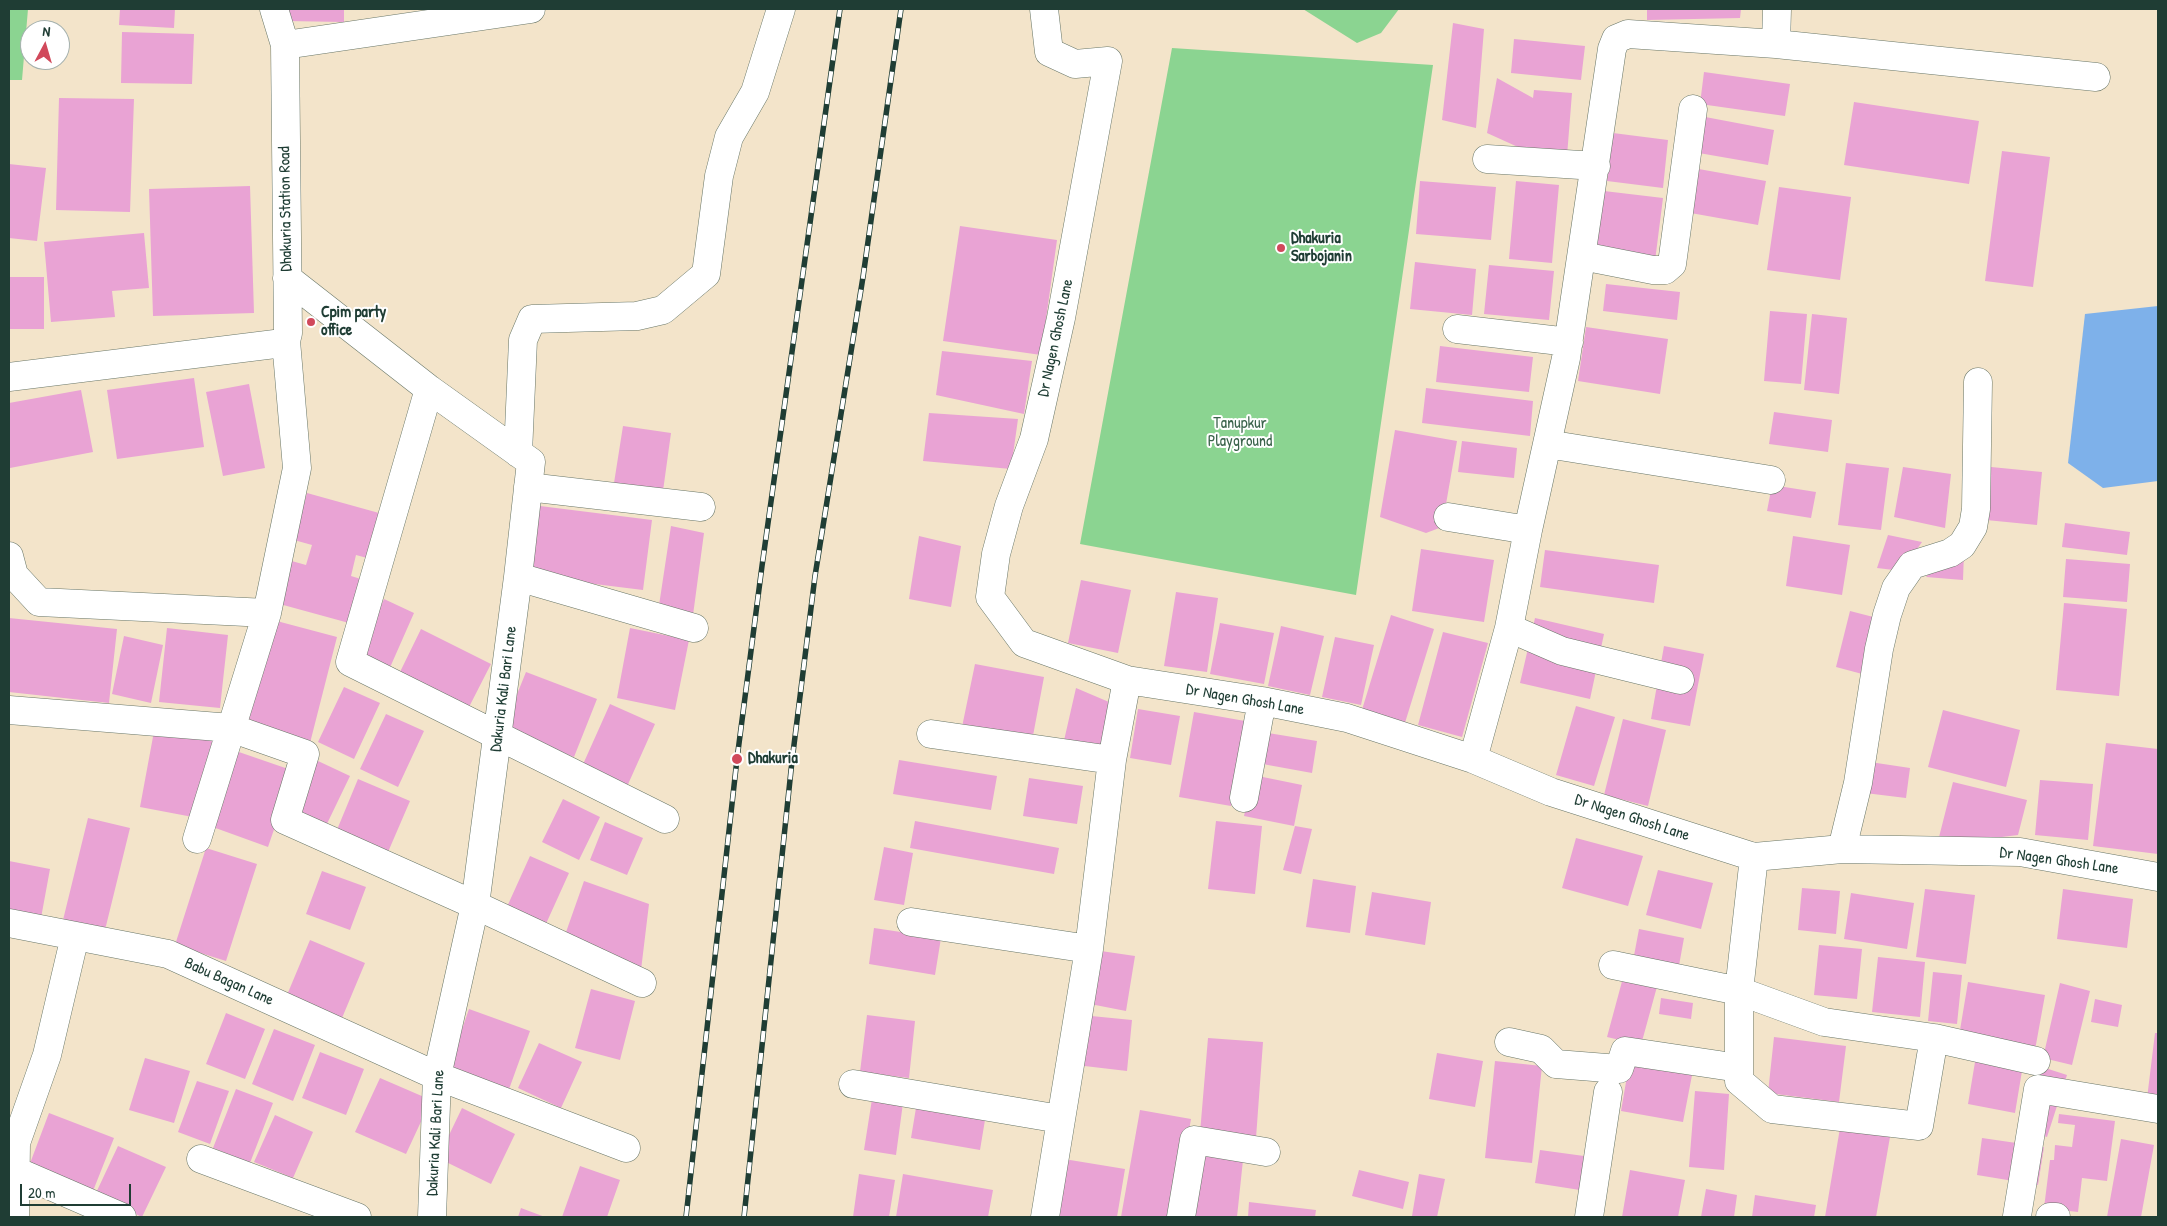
<!DOCTYPE html>
<html>
<head>
<meta charset="utf-8">
<style>
  body { margin:0 }
  #map { position:relative; width:2167px; height:1226px; overflow:hidden; background:#f3e4ca; font-family:"Patrick Hand",sans-serif }
  canvas { display:block }
  .frame { position:absolute; inset:0; border:10px solid #1f3d34; pointer-events:none }
  .north { position:absolute; left:20px; top:20px; width:50px; height:50px; box-sizing:border-box; background:#fff; border:1px solid #a5b1ae; border-radius:50%; rotate:6deg; font-size:14px; font-weight:700; line-height:20px; text-align:center; color:#1f3d34 }
  .north::after { content:''; display:block; margin:auto; width:18px; height:22px; background:#d1495b; clip-path:polygon(50% 0,100% 100%,50% 72%,0 100%) }
  .scale { position:absolute; left:20px; top:1184px; width:111px; height:22px; box-sizing:border-box; border:2px solid #1f3d34; border-top:0; padding-left:6px; font-size:15px; line-height:18px; white-space:nowrap; color:#1f3d34; -webkit-text-stroke:4px #fff; paint-order:stroke }
</style>
</head>
<body>
<div id="map">
<canvas width="2167" height="1226"></canvas>
<div class="frame"></div>
<div class="north">N</div>
<div class="scale">20 m</div>
</div>
<script>
const context = document.querySelector('canvas').getContext('2d');
context.lineJoin = 'round';
function fillPath(path, color) {
  context.fillStyle = color;
  context.fill(path, 'evenodd');
}
function poly(rows) {
  const path = new Path2D();
  for (const r of rows) {
    path.moveTo(r[0], r[1]);
    for (let i = 2; i < r.length; i += 2) path.lineTo(r[i], r[i + 1]);
  }
  return path;
}
function strokePath(path, color, width, dash) {
  context.strokeStyle = color;
  context.lineWidth = width;
  context.lineCap = dash ? 'butt' : 'round';
  context.setLineDash(dash || []);
  context.stroke(path);
}
function label(font, color, halo, rows, align = 'center') {
  context.font = font + ' "Patrick Hand",sans-serif';
  context.lineWidth = 4;
  context.setLineDash([]);
  context.textBaseline = 'middle';
  context.strokeStyle = halo;
  context.fillStyle = color;
  for (const [text, x, y, turn = 0] of rows) {
    context.save();
    context.translate(x, y);
    context.rotate((+turn || 0) * Math.PI / 180);
    context.textAlign = isNaN(turn) ? turn : align;
    if (halo) context.strokeText(text, 0, 0);
    context.fillText(text, 0, 0);
    context.restore();
  }
}
const green = poly([
  [9,9,28,9,22,80,9,80],
  [1303,9,1399,9,1381,33,1357,43],
  [1172,48,1433,65,1356,595,1080,544]
]);
const water = poly([
  [2158,306,2158,481,2103,488,2068,463,2085,314]
]);
const building = poly([
  [120,9,175,9,174,28,119,25],
  [284,9,344,9,344,22,286,21],
  [1647,9,1741,9,1740,18,1647,20],
  [1453,23,1484,29,1476,128,1442,120],
  [122,32,194,34,192,84,121,83],
  [1514,39,1585,46,1581,80,1511,73],
  [1704,72,1790,84,1785,116,1700,104],
  [1497,78,1533,98,1534,90,1572,93,1567,156,1529,152,1487,133],
  [59,98,134,99,130,212,56,210],
  [1854,102,1979,121,1969,184,1844,165],
  [1700,116,1774,130,1768,165,1693,152],
  [1613,133,1668,140,1663,188,1607,181],
  [2002,151,2050,157,2033,287,1985,281],
  [9,164,46,168,37,241,9,238],
  [1693,168,1766,181,1758,225,1685,212],
  [1420,181,1496,187,1491,240,1416,234],
  [1516,181,1559,185,1552,263,1509,259],
  [250,186,254,313,153,316,149,189],
  [1779,187,1851,197,1840,280,1767,270],
  [1604,191,1663,198,1655,261,1596,253],
  [960,226,1057,240,1041,355,943,341],
  [144,233,149,288,112,291,115,317,51,322,44,242],
  [1415,262,1476,269,1472,315,1410,309],
  [1489,265,1554,271,1549,320,1484,314],
  [9,277,44,277,44,329,9,329],
  [1606,284,1680,292,1677,320,1603,311],
  [1770,311,1807,314,1801,384,1764,381],
  [1812,314,1847,318,1839,394,1804,390],
  [1586,327,1668,339,1660,394,1578,381],
  [1440,346,1533,357,1529,392,1436,382],
  [942,351,1032,361,1024,414,936,395],
  [194,378,204,447,117,459,107,390],
  [249,384,265,468,223,476,206,392],
  [1426,388,1533,401,1530,436,1422,423],
  [81,390,93,452,10,468,9,403],
  [1774,412,1832,420,1828,452,1769,444],
  [929,413,1018,419,1011,469,923,461],
  [623,426,671,433,663,491,614,483],
  [1395,430,1457,441,1442,527,1426,533,1380,517],
  [1462,441,1517,448,1514,478,1458,472],
  [1846,463,1889,468,1881,530,1838,525],
  [1981,466,2042,472,2037,525,1976,519],
  [1903,467,1951,474,1945,528,1894,517],
  [1772,485,1816,492,1811,518,1767,511],
  [307,493,379,513,367,558,356,555,351,576,361,579,349,623,276,603,288,560,306,565,312,545,294,540],
  [540,506,652,520,643,590,530,576],
  [2065,523,2130,532,2127,555,2062,547],
  [671,526,704,533,693,615,658,612],
  [1888,535,1922,542,1902,571,1877,568],
  [919,536,961,546,951,607,909,599],
  [1793,536,1850,545,1842,595,1786,586],
  [1421,549,1494,560,1484,622,1412,611],
  [1545,550,1659,565,1654,603,1540,587],
  [1964,552,1963,580,1926,577,1942,559],
  [2066,559,2130,564,2127,602,2063,597],
  [1081,580,1131,590,1118,653,1068,643],
  [1176,592,1218,598,1207,672,1164,666],
  [384,599,414,613,388,672,358,658],
  [2064,603,2127,609,2119,696,2056,690],
  [1850,611,1881,619,1866,675,1836,667],
  [1391,615,1434,629,1404,726,1361,713],
  [9,618,117,629,109,703,9,692],
  [1535,618,1604,634,1590,699,1520,683],
  [273,620,337,637,310,743,246,726],
  [1220,623,1274,633,1264,684,1210,674],
  [1281,626,1324,636,1310,695,1268,686],
  [167,628,228,635,220,708,159,702],
  [630,628,689,640,675,710,617,698],
  [421,629,491,664,469,707,400,672],
  [1443,632,1488,643,1462,737,1418,725],
  [124,636,163,645,151,703,112,694],
  [1335,637,1374,645,1361,705,1322,697],
  [1664,646,1704,654,1690,726,1651,719],
  [975,664,1044,677,1032,741,962,727],
  [526,672,597,699,574,757,503,729],
  [344,687,380,703,354,759,318,742],
  [1076,688,1116,705,1107,752,1063,745],
  [610,704,655,724,625,791,580,771],
  [1576,706,1615,717,1594,786,1556,775],
  [1138,709,1180,716,1171,765,1130,758],
  [1943,710,2020,730,2006,787,1928,767],
  [1194,712,1245,721,1231,806,1179,797],
  [386,714,424,731,398,787,360,769],
  [1623,719,1666,730,1648,806,1604,795],
  [155,726,213,737,198,818,140,807],
  [1262,732,1317,741,1312,773,1257,763],
  [2106,743,2158,749,2158,854,2093,846],
  [236,751,294,771,268,847,210,826],
  [899,760,997,776,991,810,893,794],
  [318,761,350,776,324,830,291,814],
  [1870,762,1910,768,1906,798,1865,793],
  [1253,775,1302,785,1294,826,1244,816],
  [1029,778,1083,786,1077,824,1023,816],
  [358,779,410,801,385,859,334,837],
  [2040,780,2093,784,2088,840,2035,835],
  [1953,782,2027,800,2018,835,1937,845],
  [563,799,600,817,579,860,542,842],
  [88,818,130,828,105,930,63,920],
  [915,821,1059,848,1054,874,910,848],
  [1216,821,1262,826,1255,894,1208,889],
  [605,822,643,838,627,875,590,860],
  [1295,826,1312,829,1301,874,1283,870],
  [1576,838,1643,856,1628,906,1562,888],
  [884,847,913,853,904,905,874,900],
  [206,848,257,864,226,961,175,945],
  [530,856,569,873,545,926,506,909],
  [9,861,50,869,41,918,9,912],
  [1658,870,1713,883,1701,929,1646,915],
  [322,871,366,887,350,930,306,914],
  [1313,879,1356,886,1350,933,1306,927],
  [584,881,649,904,641,970,565,935],
  [1802,888,1840,891,1836,934,1798,930],
  [1925,889,1975,895,1966,964,1916,957],
  [2063,889,2133,899,2127,948,2057,939],
  [1372,892,1431,902,1425,945,1365,935],
  [1851,893,1914,903,1907,949,1844,939],
  [874,928,941,938,935,975,869,964],
  [1639,929,1684,938,1678,971,1633,961],
  [310,940,365,963,342,1018,287,995],
  [1819,945,1862,949,1857,999,1814,995],
  [1094,950,1135,956,1126,1011,1085,1003],
  [1878,957,1925,962,1920,1017,1872,1012],
  [1933,972,1962,975,1957,1024,1928,1021],
  [1624,974,1658,983,1641,1045,1607,1037],
  [1968,982,2045,995,2035,1050,1959,1036],
  [2060,983,2090,991,2072,1065,2043,1058],
  [591,989,635,1001,620,1060,575,1048],
  [1661,998,1693,1003,1691,1019,1659,1014],
  [2095,999,2122,1005,2118,1027,2091,1022],
  [469,1009,530,1031,508,1092,448,1070],
  [226,1013,265,1029,245,1079,206,1064],
  [867,1015,915,1021,909,1078,860,1072],
  [1081,1015,1132,1020,1127,1071,1076,1065],
  [274,1029,315,1045,293,1101,252,1084],
  [2155,1033,2158,1033,2158,1117,2145,1115],
  [1774,1037,1846,1046,1839,1102,1768,1093],
  [1208,1038,1263,1042,1256,1138,1200,1133],
  [539,1043,582,1062,561,1108,518,1088],
  [320,1052,364,1069,346,1115,302,1098],
  [1437,1053,1483,1061,1475,1107,1429,1099],
  [1976,1056,2023,1065,2015,1113,1968,1104],
  [145,1058,190,1071,174,1123,129,1110],
  [1630,1059,1693,1070,1683,1122,1621,1111],
  [1495,1061,1542,1066,1532,1163,1485,1158],
  [2039,1066,2067,1075,2047,1137,2019,1128],
  [380,1078,431,1100,406,1154,355,1132],
  [197,1081,229,1091,210,1144,178,1132],
  [236,1089,273,1103,250,1163,213,1148],
  [1695,1091,1729,1094,1724,1170,1689,1167],
  [872,1099,903,1103,896,1155,864,1150],
  [462,1108,515,1134,491,1184,438,1158],
  [916,1108,985,1120,980,1150,911,1138],
  [1140,1110,1191,1119,1174,1217,1121,1217],
  [49,1113,114,1138,93,1191,29,1166],
  [2059,1114,2115,1121,2107,1181,2082,1178,2078,1212,2044,1208,2050,1160,2054,1160,2055,1145,2072,1147,2075,1125,2058,1123],
  [275,1115,313,1132,293,1178,254,1162],
  [1840,1128,1890,1137,1876,1217,1825,1217],
  [1982,1138,2044,1147,2038,1185,1977,1175],
  [2121,1139,2154,1145,2141,1217,2107,1217],
  [118,1146,166,1167,142,1217,95,1195],
  [1540,1150,1584,1156,1580,1190,1535,1183],
  [1199,1155,1243,1160,1237,1217,1192,1217],
  [1064,1159,1125,1169,1117,1217,1055,1217],
  [580,1166,620,1180,607,1217,562,1217],
  [1359,1170,1409,1182,1403,1209,1352,1196],
  [1630,1170,1685,1180,1678,1217,1622,1217],
  [859,1174,895,1180,889,1217,853,1217],
  [903,1174,993,1190,988,1217,896,1217],
  [1419,1174,1445,1179,1437,1217,1412,1216],
  [1706,1189,1737,1195,1734,1217,1701,1217],
  [1755,1195,1816,1205,1814,1217,1752,1217],
  [1249,1202,1316,1210,1315,1217,1248,1217],
  [521,1208,545,1217,518,1217]
]);
const minor = poly([
  [274,9,285,45],
  [1044,9,1049,52,1075,64,1108,61,1061,318,1034,439,1009,506,996,554,990,597,1024,643,1127,680,1262,701,1347,718,1473,759,1551,792,1754,857,1842,849,2020,852,2158,877],
  [1776,44,1777,9],
  [1487,159,1596,166],
  [1582,256,1653,270,1665,270,1672,264,1693,109],
  [287,278,429,389,531,462,518,577,475,905,437,1076,432,1217],
  [1457,329,1569,342],
  [9,377,283,343,286,341,288,333,285,45,531,9],
  [429,389,350,662,665,819],
  [1547,444,1771,480],
  [518,453,523,340,532,319,637,316,663,310,706,274,719,176,729,137,755,92,781,9],
  [528,487,701,507],
  [1448,517,1528,530],
  [9,556,14,575,39,602,267,613],
  [518,577,694,628],
  [1509,628,1562,651,1680,680],
  [9,710,231,728,305,754,285,820,475,905,642,983],
  [931,734,1112,760],
  [1473,759,1509,628,1528,530,1566,358,1612,49,1616,39,1628,34,1776,44,2096,77],
  [1244,798,1262,701],
  [197,839,267,613,297,468,286,341],
  [1842,849,1858,783,1879,649,1887,615,1896,588,1912,565,1950,553,1962,545,1973,527,1976,509,1978,382],
  [1754,857,1739,991,1739,1081,1772,1109,1919,1126,1934,1038],
  [911,922,1089,949],
  [9,923,168,954,437,1076,626,1148],
  [1613,965,1739,991,1824,1022,1934,1038,2036,1061],
  [1509,1042,1541,1049,1556,1064,1619,1069,1625,1051,1739,1068],
  [853,1084,1060,1119],
  [201,1159,357,1217],
  [9,1168,122,1217],
  [2017,1216,2038,1089,2158,1109],
  [15,1217,16,1143,47,1055,75,936],
  [1045,1217,1089,949,1112,760,1127,680],
  [1181,1217,1194,1140,1266,1152],
  [1589,1217,1608,1092],
  [2050,1217,2056,1217]
]);
const rail = poly([
  [686,1217,737,759,762,566,840,9],
  [744,1217,792,761,815,576,863,277,901,9]
]);
const markers = [
  [1281,248,5,"#d1495b"],
  [311,322,5,"#d1495b"],
  [737,759,6,"#d1495b"]
];
const streetNames = [
  ["Dhakuria Station Road",286,209,-91],
  ["Dr Nagen Ghosh Lane",1056,338,-78],
  ["Dakuria Kali Bari Lane",504,689,-83],
  ["Dr Nagen Ghosh Lane",1245,700,10],
  ["Dr Nagen Ghosh Lane",1632,818,18],
  ["Dr Nagen Ghosh Lane",2059,861,8],
  ["Babu Bagan Lane",229,982,24],
  ["Dakuria Kali Bari Lane",436,1133,-87]
];
const poiNames = [
  ["Dhakuria",1291,239],
  ["Sarbojanin",1291,257],
  ["Cpim party",321,313],
  ["office",321,331],
  ["Dhakuria",748,759]
];
const parkNames = [
  ["Tanupkur",1240,424],
  ["Playground",1240,442]
];
fillPath(green, '#8bd491');
fillPath(water, '#7eb1ea');
fillPath(building, '#e9a3d4');
strokePath(minor, '#697768', 29);
strokePath(minor, '#fff', 28);
strokePath(rail, '#1f3d34', 5.5);
strokePath(rail, '#fff', 4, [11]);
for (const [x, y, r, color] of markers) {
  const dot = new Path2D();
  dot.arc(x, y, r, 0, 2 * Math.PI);
  context.fillStyle = color;
  context.fill(dot);
  strokePath(dot, '#fff', 2);
}
label('16px', '#1f3d34', '#fff', streetNames);
label('bold 16px', '#1f3d34', '#fff', poiNames, 'left');
label('16px', '#3a634b', '#fff', parkNames);
</script>
</body>
</html>
